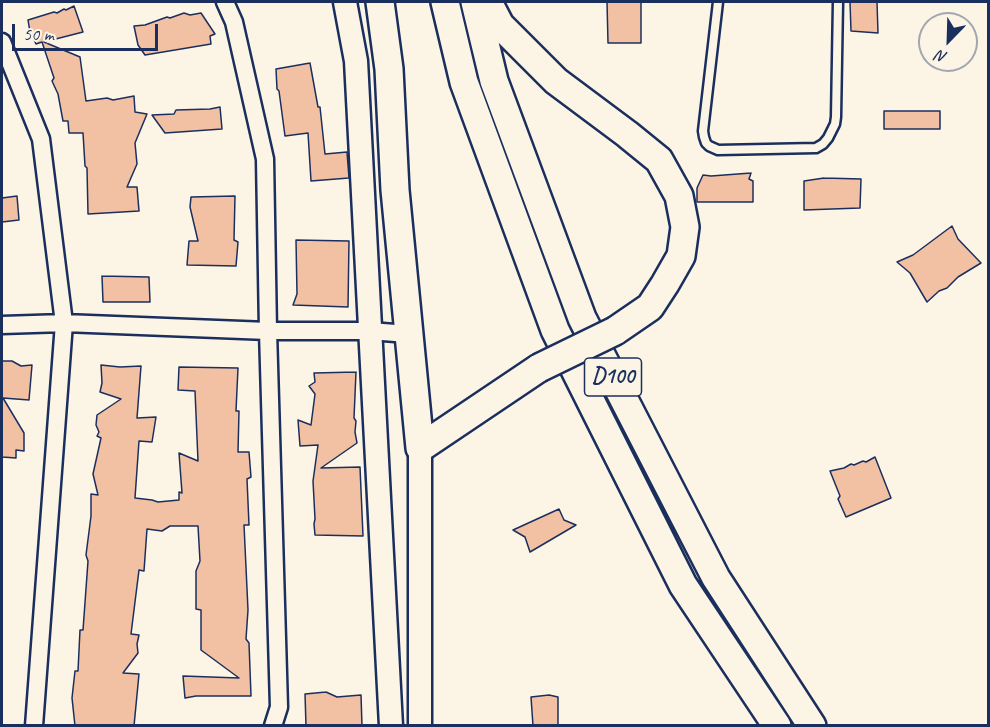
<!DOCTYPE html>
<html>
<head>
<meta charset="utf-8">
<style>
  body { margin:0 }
  #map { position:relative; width:990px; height:727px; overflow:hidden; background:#fcf5e5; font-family:Caveat,sans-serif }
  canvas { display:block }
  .frame { position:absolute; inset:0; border:3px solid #1b2f5e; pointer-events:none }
  .north { position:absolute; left:918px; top:12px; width:60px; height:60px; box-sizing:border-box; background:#fcf5e5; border:2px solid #a2a6af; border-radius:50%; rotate:203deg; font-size:16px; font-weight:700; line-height:24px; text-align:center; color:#1b2f5e }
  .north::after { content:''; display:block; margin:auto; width:21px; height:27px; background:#1b2f5e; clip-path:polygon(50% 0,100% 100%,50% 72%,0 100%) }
  .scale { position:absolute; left:12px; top:24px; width:146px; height:27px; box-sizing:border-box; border:3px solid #1b2f5e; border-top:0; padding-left:8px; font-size:18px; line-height:21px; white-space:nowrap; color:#1b2f5e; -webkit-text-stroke:4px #fcf5e5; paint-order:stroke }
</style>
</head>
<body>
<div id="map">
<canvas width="990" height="727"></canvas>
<div class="frame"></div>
<div class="north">N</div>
<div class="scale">50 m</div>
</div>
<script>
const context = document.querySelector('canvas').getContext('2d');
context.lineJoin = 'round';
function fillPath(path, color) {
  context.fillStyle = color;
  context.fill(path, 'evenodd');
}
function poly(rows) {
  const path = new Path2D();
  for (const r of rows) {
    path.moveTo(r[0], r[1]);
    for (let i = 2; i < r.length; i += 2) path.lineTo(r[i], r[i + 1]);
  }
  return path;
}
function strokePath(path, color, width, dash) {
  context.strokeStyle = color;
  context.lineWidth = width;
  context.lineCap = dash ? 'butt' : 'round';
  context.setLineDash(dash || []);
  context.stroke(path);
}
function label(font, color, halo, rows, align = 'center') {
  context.font = font + ' Caveat,sans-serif';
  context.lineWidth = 6;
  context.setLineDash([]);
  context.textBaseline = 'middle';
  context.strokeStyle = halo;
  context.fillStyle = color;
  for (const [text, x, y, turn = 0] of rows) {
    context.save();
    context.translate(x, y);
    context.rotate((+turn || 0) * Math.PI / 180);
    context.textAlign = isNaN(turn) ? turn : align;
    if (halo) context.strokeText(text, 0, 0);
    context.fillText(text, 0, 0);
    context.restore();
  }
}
const building = poly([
  [607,2,641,2,641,43,608,43,607,2],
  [850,2,877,2,878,33,851,31,850,2],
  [74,6,83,32,44,42,80,57,86,101,107,98,113,100,134,96,135,112,147,114,135,143,137,164,127,187,137,187,139,211,88,214,87,168,85,166,83,133,69,133,68,121,63,121,58,94,52,81,54,78,42,42,36,44,30,32,28,20,54,12,57,13,64,9,66,10,74,6],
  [184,13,190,15,201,13,215,34,210,36,211,44,145,55,138,45,134,26,145,25,167,17,170,18,184,13],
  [310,63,318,107,320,107,325,154,347,152,349,178,311,181,308,133,285,136,279,91,277,89,276,69,310,63],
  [220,107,222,129,165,133,152,115,174,114,176,110,210,109,220,107],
  [884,111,940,111,940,129,884,129,884,111],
  [751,173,749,179,753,181,753,202,697,202,697,188,703,175,711,176,751,173],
  [824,178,861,179,860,208,804,210,804,181,824,178],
  [17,196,19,220,2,222,2,198,17,196],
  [235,196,234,240,238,242,236,266,187,265,189,241,198,241,190,207,191,197,235,196],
  [952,226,958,239,981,263,958,277,947,288,939,291,927,302,910,273,897,262,913,255,952,226],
  [296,240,349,241,348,307,293,305,297,294,296,240],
  [102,276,149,277,150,302,103,302,102,276],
  [2,361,12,361,21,366,32,365,29,400,3,398,24,433,24,451,16,450,16,458,2,457,2,361],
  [101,365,120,367,141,366,137,418,156,417,152,442,139,441,135,498,152,500,158,502,179,500,179,492,182,493,179,453,198,461,195,391,178,390,179,367,238,368,236,411,239,411,238,452,249,452,251,477,247,479,249,525,244,525,248,610,246,639,249,643,251,696,196,696,185,698,183,676,239,678,201,650,201,610,196,609,196,571,200,561,198,526,170,526,162,531,147,529,144,571,139,570,131,634,139,635,137,644,138,653,123,673,139,674,134,726,75,726,72,698,75,671,78,671,80,630,83,630,88,561,86,555,91,516,91,494,98,495,93,474,101,438,97,436,99,432,96,425,97,415,121,399,100,392,102,383,101,365],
  [356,372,354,418,356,421,355,432,357,443,321,468,360,467,363,536,315,535,314,524,315,519,313,481,318,445,300,446,298,420,311,425,315,394,309,386,315,382,314,373,356,372],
  [875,457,891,498,846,517,838,499,840,496,830,471,844,468,851,464,854,465,863,461,866,462,875,457],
  [559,509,564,520,576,525,530,552,525,537,513,530,559,509],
  [326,692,337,697,361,695,362,726,306,726,305,694,326,692],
  [549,695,558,697,558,726,533,726,531,697,549,695]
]);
const service = poly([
  [718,2,703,131,704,137,706,143,709,146,718,150,816,148,823,144,828,138,835,124,836,117,838,2]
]);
const minor = poly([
  [225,2,234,22,265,159,268,331,279,707,273,726],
  [2,42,41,139,64,323,34,726],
  [2,325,64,323,268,331,370,331,408,334]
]);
const secondary = poly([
  [345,2,356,61,391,726],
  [420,448,420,726]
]);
const trunk = poly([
  [380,2,389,69,395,190,420,448,539,368],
  [445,2,464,82,555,330,683,585,777,726],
  [475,2,494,81,582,318,716,578,812,726],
  [488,2,500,25,556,81,627,134,659,160,679,196,685,227,681,256,665,284,650,307,615,331]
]);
const trunkBridge = poly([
  [539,368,615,331]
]);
const shields = [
  [613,377,57]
];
const shieldNames = [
  ["D100",613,377]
];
fillPath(building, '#f2c0a2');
strokePath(building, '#1b2f5e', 1.5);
strokePath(service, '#1b2f5e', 13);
strokePath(minor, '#1b2f5e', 21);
strokePath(secondary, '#1b2f5e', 27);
strokePath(trunk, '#1b2f5e', 32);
strokePath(service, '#fcf5e5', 8);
strokePath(minor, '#fcf5e5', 16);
strokePath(secondary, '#fcf5e5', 22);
strokePath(trunk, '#fcf5e5', 27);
strokePath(trunkBridge, '#1b2f5e', 32, []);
strokePath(trunkBridge, '#fcf5e5', 27);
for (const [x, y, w] of shields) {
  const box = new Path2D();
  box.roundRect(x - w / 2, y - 19, w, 38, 4.5);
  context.fillStyle = '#fcf5e5';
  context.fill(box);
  strokePath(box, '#1b2f5e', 1.5);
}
label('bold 22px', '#1b2f5e', null, shieldNames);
</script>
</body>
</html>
